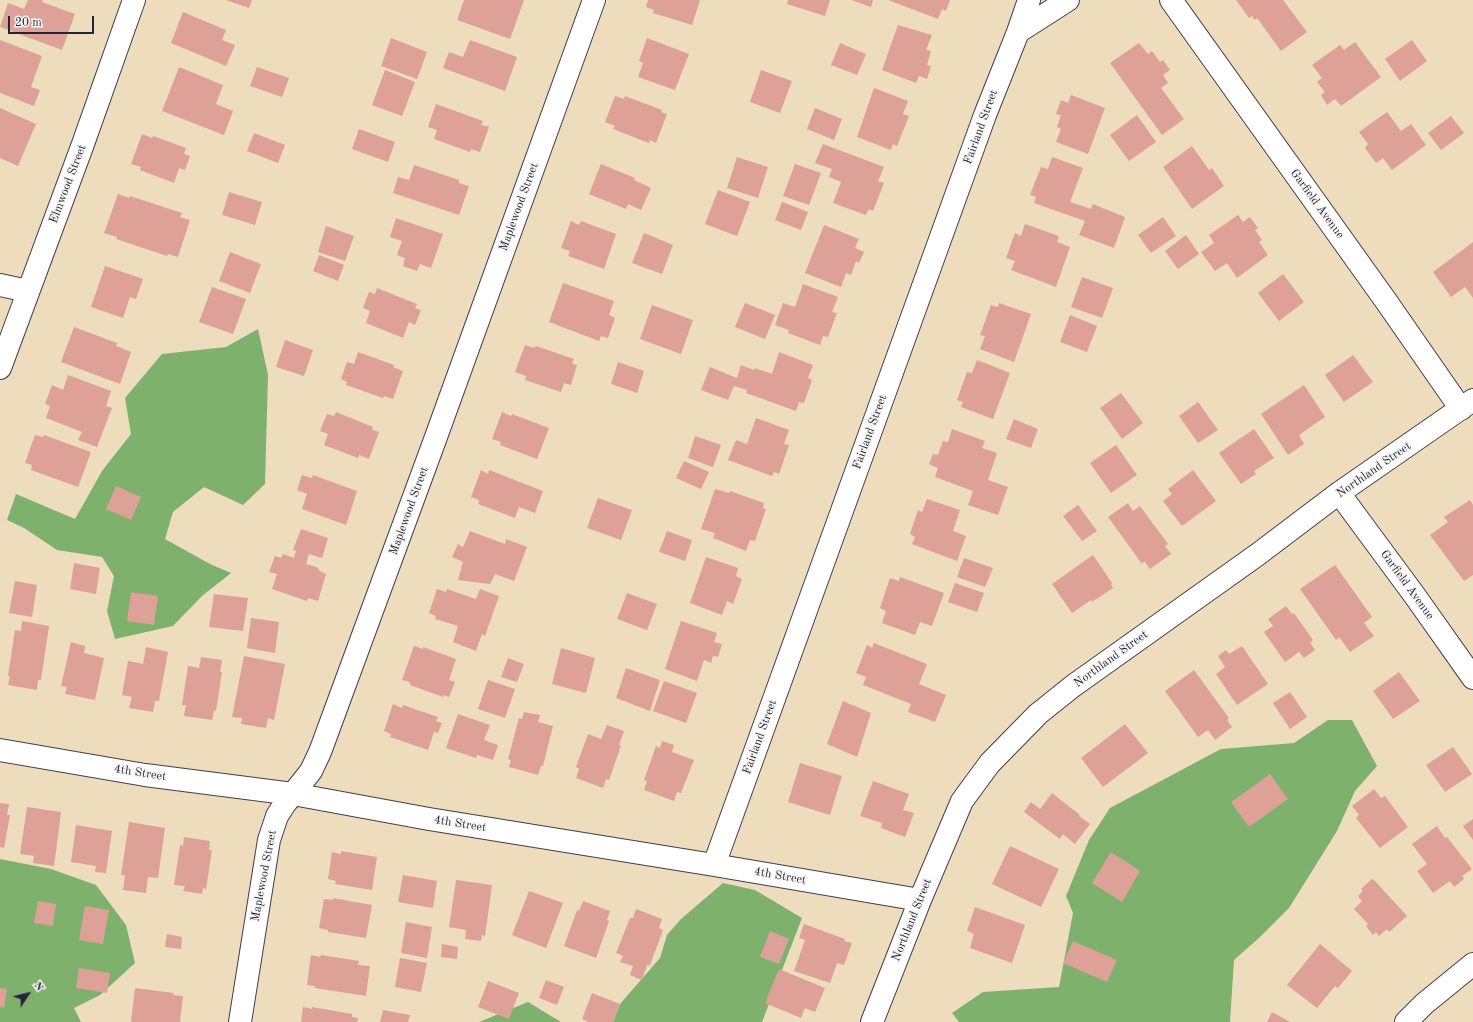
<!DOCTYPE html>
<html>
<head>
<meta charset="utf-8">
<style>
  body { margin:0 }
  #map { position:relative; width:1473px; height:1022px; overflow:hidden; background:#eeddbc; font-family:"Old Standard TT",serif }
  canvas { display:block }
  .north { position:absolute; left:8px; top:974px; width:40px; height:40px; -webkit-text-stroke:3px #f6f6f2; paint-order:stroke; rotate:55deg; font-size:11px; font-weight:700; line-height:16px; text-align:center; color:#22223b }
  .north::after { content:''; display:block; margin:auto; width:14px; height:18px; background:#22223b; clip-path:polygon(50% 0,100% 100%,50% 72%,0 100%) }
  .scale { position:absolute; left:8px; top:16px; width:86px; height:18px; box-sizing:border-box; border:2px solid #22223b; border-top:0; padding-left:5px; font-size:12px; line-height:14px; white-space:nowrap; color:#22223b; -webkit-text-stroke:3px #f6f6f2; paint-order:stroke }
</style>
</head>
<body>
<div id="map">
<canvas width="1473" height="1022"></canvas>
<div class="north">N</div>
<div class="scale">20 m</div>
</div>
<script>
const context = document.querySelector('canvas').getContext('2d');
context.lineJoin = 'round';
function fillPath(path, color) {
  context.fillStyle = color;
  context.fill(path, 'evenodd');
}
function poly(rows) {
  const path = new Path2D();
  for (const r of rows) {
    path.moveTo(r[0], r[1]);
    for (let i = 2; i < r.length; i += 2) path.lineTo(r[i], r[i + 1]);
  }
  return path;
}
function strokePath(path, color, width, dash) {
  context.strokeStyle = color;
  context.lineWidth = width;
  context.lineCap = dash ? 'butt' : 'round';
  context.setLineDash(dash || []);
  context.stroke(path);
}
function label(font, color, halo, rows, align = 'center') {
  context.font = font + ' "Old Standard TT",serif';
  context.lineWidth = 3;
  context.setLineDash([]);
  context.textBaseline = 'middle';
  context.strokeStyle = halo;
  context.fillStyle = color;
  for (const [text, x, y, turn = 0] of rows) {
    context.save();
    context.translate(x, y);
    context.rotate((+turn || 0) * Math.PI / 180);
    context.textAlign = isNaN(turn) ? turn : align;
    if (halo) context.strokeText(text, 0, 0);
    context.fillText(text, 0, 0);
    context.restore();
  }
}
const forest = poly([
  [258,329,268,375,265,484,243,505,204,487,173,512,165,539,210,564,231,573,202,596,173,626,115,639,107,611,114,576,102,557,57,550,24,528,7,520,16,494,75,519,102,471,131,434,125,398,162,354,226,347],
  [1328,720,1352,720,1377,766,1355,791,1337,831,1289,908,1260,937,1234,960,1230,1022,959,1022,952,1013,983,992,1059,987,1073,913,1066,896,1089,840,1110,808,1221,749,1294,743],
  [0,859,51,869,96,885,126,925,135,963,100,995,74,1008,81,1022,0,1022],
  [723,883,755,890,802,918,762,1022,613,1022,620,1004,660,958,667,935,681,919],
  [528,1002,561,1022,479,1022]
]);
const building = poly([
  [28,0,43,0,42,2,75,14,62,50,0,27,8,3,24,9],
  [226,0,252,0,249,8],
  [464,0,524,0,510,39,457,20],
  [648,0,700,0,692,25,653,13,654,10,646,7],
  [788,0,830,0,825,16,787,4],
  [851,0,873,0,871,7],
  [888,0,950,0,946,11,942,9,938,19],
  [1236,0,1283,0,1307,32,1281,51,1257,18,1255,20,1252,16,1249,18],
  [183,12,226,30,222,40,235,45,226,66,171,43],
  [898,25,932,35,926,50,931,51,927,65,931,66,927,79,919,76,916,83,882,70],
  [391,38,427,52,417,79,381,66],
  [647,38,689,54,675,90,638,77,643,63,639,61],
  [0,40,42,56,31,87,40,90,34,106,0,93],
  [470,40,517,57,505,91,443,68,449,52,463,57],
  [1412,40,1427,61,1400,81,1385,59],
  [1355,42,1381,77,1341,106,1335,99,1327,105,1321,95,1325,92,1317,82,1322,78,1312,65,1340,45,1344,50],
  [840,43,866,54,857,75,831,65],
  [1139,43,1148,54,1152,51,1160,62,1163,60,1170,70,1163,75,1168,83,1161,88,1184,119,1162,135,1110,63],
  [179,67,223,85,216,104,233,111,224,135,162,111],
  [257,67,289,78,282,97,250,86],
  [385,70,415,82,402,116,372,105],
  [761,70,792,81,780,113,750,102],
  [874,88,908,101,903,114,909,116,897,146,893,144,891,150,857,137],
  [1071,95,1105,108,1088,154,1056,142,1061,129,1057,127,1061,115,1056,114,1061,100,1068,103],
  [615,96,624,99,625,96,662,110,661,112,667,114,656,143,650,140,649,143,613,129,615,126,605,122],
  [436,104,483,121,481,125,489,127,480,152,471,149,470,152,434,139,437,130,428,127],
  [0,108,36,124,18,166,0,158],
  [815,108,842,119,834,140,807,129],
  [1387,112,1401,131,1411,124,1426,145,1392,170,1383,158,1376,163,1365,148,1368,144,1359,132],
  [1137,115,1156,142,1129,161,1110,135],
  [1451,116,1464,133,1441,150,1428,133],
  [359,129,395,142,388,162,352,149],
  [254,133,285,145,278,163,247,151],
  [142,134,152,138,153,136,186,148,184,154,190,156,185,170,179,168,174,183,140,170,141,167,131,164],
  [823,144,884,167,878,181,884,183,873,211,869,209,866,215,833,203,841,182,829,177,832,169,815,163],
  [1192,146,1209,170,1212,168,1224,186,1192,209,1163,167],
  [737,157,768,167,758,198,727,188],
  [1052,157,1083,168,1070,202,1091,209,1093,204,1125,217,1114,248,1079,235,1085,221,1034,203,1036,197,1030,195,1041,167,1048,169],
  [601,164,635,178,634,180,651,188,641,210,628,204,626,209,589,194],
  [795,164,821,173,809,205,783,196],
  [414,165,459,180,459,183,469,186,459,215,393,193,398,177,409,180],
  [718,190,750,202,737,236,705,224],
  [229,192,262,202,255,225,222,215],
  [118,194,129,198,130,196,182,213,180,217,190,220,178,257,168,254,167,256,116,239,117,237,104,233],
  [782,202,808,212,801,230,775,220],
  [1238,215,1243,222,1250,217,1258,228,1255,230,1262,240,1259,242,1268,255,1237,278,1227,263,1215,271,1201,252,1214,243,1209,235],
  [1163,217,1176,236,1151,253,1138,235],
  [396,218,443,234,431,268,420,264,417,271,403,266,405,258,397,255,402,241,390,237],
  [571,221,579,225,581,221,616,234,604,269,568,256,570,251,561,248],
  [1025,224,1059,236,1057,242,1070,247,1056,287,1011,270,1015,261,1006,258,1015,233,1021,236],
  [824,225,859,239,855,248,864,252,859,263,856,261,851,275,846,273,841,287,805,273],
  [326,226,354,236,345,261,318,252],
  [644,233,673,245,662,274,632,263],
  [1186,235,1199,254,1178,269,1165,251],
  [1473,242,1473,298,1465,287,1451,297,1433,272],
  [230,252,261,264,250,293,219,281],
  [319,255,344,265,338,281,313,271],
  [105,266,143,279,136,299,130,297,123,318,91,307],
  [1283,274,1304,302,1279,321,1258,293],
  [1082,277,1113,288,1102,318,1071,307],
  [563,283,614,301,609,315,615,318,608,338,601,336,599,341,549,322],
  [803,284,838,297,832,312,837,313,828,337,823,336,820,345,788,333,789,330,775,325,783,303,795,307],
  [212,287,246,299,233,334,199,322],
  [377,288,417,304,415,308,421,310,415,325,409,322,403,338,366,323,370,311,363,308,369,292,375,294],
  [745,303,775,315,765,339,735,327],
  [999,303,1031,314,1014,362,980,349,985,336,980,335,991,305,998,307],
  [652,305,693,320,681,354,640,339],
  [1070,315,1097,326,1087,352,1060,342],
  [74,327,117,343,116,346,131,352,120,384,61,362],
  [285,340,313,350,304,376,276,367],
  [525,345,534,348,536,346,574,359,572,364,577,365,571,385,564,383,561,392,525,380,526,376,515,372],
  [358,352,394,365,393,367,403,371,393,399,384,396,383,398,346,385,347,382,341,379,347,362,354,364],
  [779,352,813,365,808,378,812,380,804,403,799,402,796,411,746,393,747,390,734,386,728,400,701,390,710,367,737,378,741,365,754,370,755,368,772,374],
  [1353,355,1373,382,1344,402,1325,375],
  [977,360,1010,373,993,419,961,407,963,402,957,400,967,372,972,373],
  [618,362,644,371,637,393,611,384],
  [68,375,111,391,106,406,112,408,97,447,78,440,82,432,46,418,50,406,45,404,52,385,63,390],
  [1304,385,1325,417,1299,435,1304,444,1288,455,1261,414],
  [1121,393,1143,423,1122,439,1100,408],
  [1198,402,1218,430,1198,443,1179,416],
  [336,412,373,427,372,430,379,432,369,459,359,455,358,458,324,445,328,434,320,431,327,414,334,416],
  [502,412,511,416,512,414,549,428,537,459,500,445,501,442,492,439],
  [756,418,789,430,784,444,789,445,779,474,774,472,772,476,728,460,736,440,747,444],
  [1014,419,1038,429,1031,448,1006,439],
  [952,429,985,441,982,448,997,453,988,480,1008,487,998,515,968,505,973,491,935,477,938,468,929,464,933,454,938,455,943,441,948,442],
  [1254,429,1274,458,1254,471,1256,474,1241,484,1219,453],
  [35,435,43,437,44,435,91,452,78,487,31,470,32,465,25,463],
  [695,436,721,445,713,467,688,458],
  [1116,445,1137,475,1111,493,1090,463],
  [684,461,709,472,701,489,676,478],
  [481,470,488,474,489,470,543,491,535,513,519,507,515,518,478,504,479,500,471,497],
  [1193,470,1216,501,1182,526,1163,501,1172,494,1168,489],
  [302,475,312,478,313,475,357,491,346,525,302,509,307,494,297,490],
  [116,486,141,497,131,520,106,509],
  [715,489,729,493,730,491,764,503,763,508,766,509,755,541,750,540,746,551,713,538,715,533,701,529],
  [598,498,632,510,621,540,587,528],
  [927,499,960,510,953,531,966,536,957,561,912,544,915,537,910,534,918,510,922,512],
  [1470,500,1473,505,1473,575,1464,581,1430,535,1448,522,1444,517],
  [1128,503,1133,511,1140,506,1168,544,1165,546,1171,554,1150,569,1144,561,1142,564,1108,517],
  [1078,505,1097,531,1082,541,1063,516],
  [301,529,328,538,322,558,309,554,306,564,319,568,318,570,326,574,318,601,308,598,307,601,272,589,277,574,269,572,275,556,281,558,283,554,294,558,296,551,293,550],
  [470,531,505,544,506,539,527,547,514,581,495,574,490,584,458,580,463,562,452,557,458,544,463,547],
  [667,531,692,540,685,561,659,552],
  [1093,555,1112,583,1111,584,1113,588,1092,602,1091,600,1072,613,1052,584],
  [706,557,738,568,736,576,742,579,733,604,727,601,722,615,690,603],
  [964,558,993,568,985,587,957,577],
  [74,563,100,568,96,594,70,589],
  [1335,565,1372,617,1364,623,1374,636,1350,652,1339,637,1336,640,1300,589],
  [900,577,944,593,932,626,920,622,915,635,882,623,886,611,880,608,890,578,899,581],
  [15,581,37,585,32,617,9,613],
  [955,583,984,593,977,612,948,602],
  [437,589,446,592,447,589,476,599,480,589,499,596,485,636,482,634,476,651,453,642,458,626,435,619,436,616,429,613],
  [131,592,158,596,154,625,127,621],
  [627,593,657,604,647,630,617,619],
  [214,594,248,598,243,631,209,627],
  [1286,606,1292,614,1294,613,1313,640,1310,643,1315,650,1304,658,1299,652,1285,662,1264,632,1273,626,1268,619],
  [251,618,279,622,275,653,247,648],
  [22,621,49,626,41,680,38,680,37,690,8,685,10,676,8,676,15,630,21,631],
  [681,621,717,633,714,642,722,644,718,657,713,656,711,663,704,660,697,681,665,669],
  [71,642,85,646,84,653,104,658,95,700,65,694,67,687,61,686],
  [874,643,927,664,919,684,946,695,935,722,908,712,911,704,863,685,866,677,856,673,867,645,872,648],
  [414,646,423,649,423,647,456,659,449,680,455,682,449,697,443,695,443,697,410,685,410,682,402,680],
  [1242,646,1268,684,1237,705,1216,674,1225,667,1218,656,1226,650,1229,654],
  [146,647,168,652,159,701,155,701,153,712,129,708,132,697,122,695,128,661,143,664],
  [561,648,595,658,586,693,552,684],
  [244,656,285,664,274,720,268,718,266,728,241,724,242,718,232,717],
  [201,657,222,660,220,672,222,672,216,711,214,710,212,720,184,716,186,705,182,705,188,666,199,668],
  [508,658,524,664,517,682,501,677],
  [626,668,660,680,650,711,616,698],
  [1194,670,1229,718,1227,720,1232,727,1215,740,1208,730,1198,737,1165,691],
  [1399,672,1420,701,1393,719,1373,691],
  [488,680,515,689,505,718,478,709],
  [664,681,697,693,686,723,653,711],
  [1290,692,1307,717,1290,729,1273,703],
  [843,701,871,713,857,757,827,744],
  [393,704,402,708,403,705,438,717,436,721,442,723,438,733,434,732,428,750,390,737,391,734,384,731],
  [524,712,540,715,538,722,553,726,543,766,541,766,538,775,509,767,511,760,508,759,519,718,522,719],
  [458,714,490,725,484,740,498,745,493,760,477,755,476,758,446,748],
  [1125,724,1148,753,1103,787,1081,758],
  [607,725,624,731,619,745,621,746,609,780,606,779,603,788,576,778,579,769,576,767,588,734,601,739],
  [662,741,674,745,672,752,694,760,681,793,677,792,674,801,644,790,647,781,644,780,656,746,660,748],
  [1453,747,1472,774,1445,792,1426,765],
  [800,763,842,776,830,815,788,802],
  [1270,774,1288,799,1249,827,1231,802],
  [873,781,909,794,903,810,914,813,905,837,881,828,882,823,860,816],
  [1374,789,1381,798,1385,796,1408,827,1380,848,1356,818,1359,815,1352,806],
  [1052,793,1080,815,1079,816,1090,824,1075,844,1063,834,1060,839,1024,812,1031,802,1040,809],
  [0,803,9,804,7,815,10,815,4,848,0,847],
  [27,807,61,812,54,866,33,863,34,856,20,854],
  [1473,819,1473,840,1463,826],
  [129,822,165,828,158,878,148,877,146,893,123,890,125,875,121,875],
  [76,825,112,831,106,873,95,872,96,866,71,862],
  [1437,826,1445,838,1447,837,1472,869,1462,876,1464,879,1454,887,1450,881,1433,893,1417,871,1427,864,1412,844],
  [184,837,210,841,209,850,212,850,206,889,203,888,202,894,183,891,185,886,174,885,180,845,183,846],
  [1010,846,1059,869,1041,907,992,884],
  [341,851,377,857,372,890,335,884,336,881,328,879,332,852,341,854],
  [1111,852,1140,871,1122,902,1092,883],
  [403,875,437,881,433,908,398,902],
  [1372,879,1375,881,1407,916,1389,932,1387,929,1379,936,1376,932,1373,935,1366,926,1368,924,1354,909,1362,901,1358,896,1363,891,1361,889],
  [456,880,492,885,485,936,482,935,481,941,465,939,466,930,449,927],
  [529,891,563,903,546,948,512,935],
  [333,898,372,905,366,938,328,932,328,930,319,928,324,899,333,900],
  [38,901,56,904,53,926,34,923],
  [583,901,610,911,607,920,609,921,596,958,564,946,577,910,579,911],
  [85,906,109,910,103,944,79,940],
  [975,907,1025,925,1012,963,970,948,974,934,967,931],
  [636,909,662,919,659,928,663,930,650,965,647,965,642,980,630,975,633,966,620,962,623,956,616,953,630,918,633,918],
  [406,922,432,927,427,958,401,953],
  [804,924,845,939,844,941,852,943,844,965,837,963,830,983,794,971,805,940,799,938],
  [770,931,789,939,779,964,760,957],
  [167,934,182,937,181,949,165,947],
  [1073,941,1117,960,1107,982,1063,963],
  [442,944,458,947,457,959,441,957],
  [1320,944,1352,971,1338,988,1335,986,1317,1008,1287,985],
  [311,955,320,957,321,955,359,961,358,965,370,966,366,996,315,988,315,986,307,985],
  [400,958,427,963,421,992,395,987],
  [79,968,110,973,107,993,76,988],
  [779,969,825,988,815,1012,805,1008,801,1018,765,1003],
  [546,980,564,987,557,1005,539,998],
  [488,981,519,993,509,1019,478,1007],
  [0,988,7,989,4,1008,0,1007],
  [135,988,174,993,173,995,183,996,180,1022,131,1022],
  [592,993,620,1004,613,1022,589,1022,582,1019],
  [303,1007,312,1009,312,1007,352,1014,352,1017,358,1018,357,1022,301,1022],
  [383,1010,410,1015,408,1022,380,1022],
  [1272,1012,1290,1022,1267,1022]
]);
const minor = poly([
  [1171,0,1386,301,1461,409],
  [1018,32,1068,0],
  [0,285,28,291],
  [0,368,83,144,134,0],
  [1339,493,1415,596,1473,678],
  [0,750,145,775,293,794,429,819,714,865,920,900],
  [714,865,985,115,1018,32,1029,0],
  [240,1022,269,840,277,816,284,805,311,771,320,752,436,437,594,0],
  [872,1022,920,900,962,801,990,763,1038,714,1073,686,1257,555,1339,493,1473,400],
  [1406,1022,1424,1004,1473,964]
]);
const streetNames = [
  ["Fairland Street",981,127,-70],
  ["Elmwood Street",68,184,-69],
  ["Garfield Avenue",1317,204,54],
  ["Maplewood Street",519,207,-70],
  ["Fairland Street",870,432,-70],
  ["Northland Street",1374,470,-35],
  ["Maplewood Street",409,511,-70],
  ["Garfield Avenue",1407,585,54],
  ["Northland Street",1111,659,-36],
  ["Fairland Street",760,737,-70],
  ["4th Street",140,773,9],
  ["4th Street",460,824,9],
  ["Maplewood Street",264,876,-79],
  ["4th Street",780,876,10],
  ["Northland Street",912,920,-68]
];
fillPath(forest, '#7eb16c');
fillPath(building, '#dda198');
strokePath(minor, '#413e4e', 24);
strokePath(minor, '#fff', 22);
label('12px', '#22223b', '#f6f6f2', streetNames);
</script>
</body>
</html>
